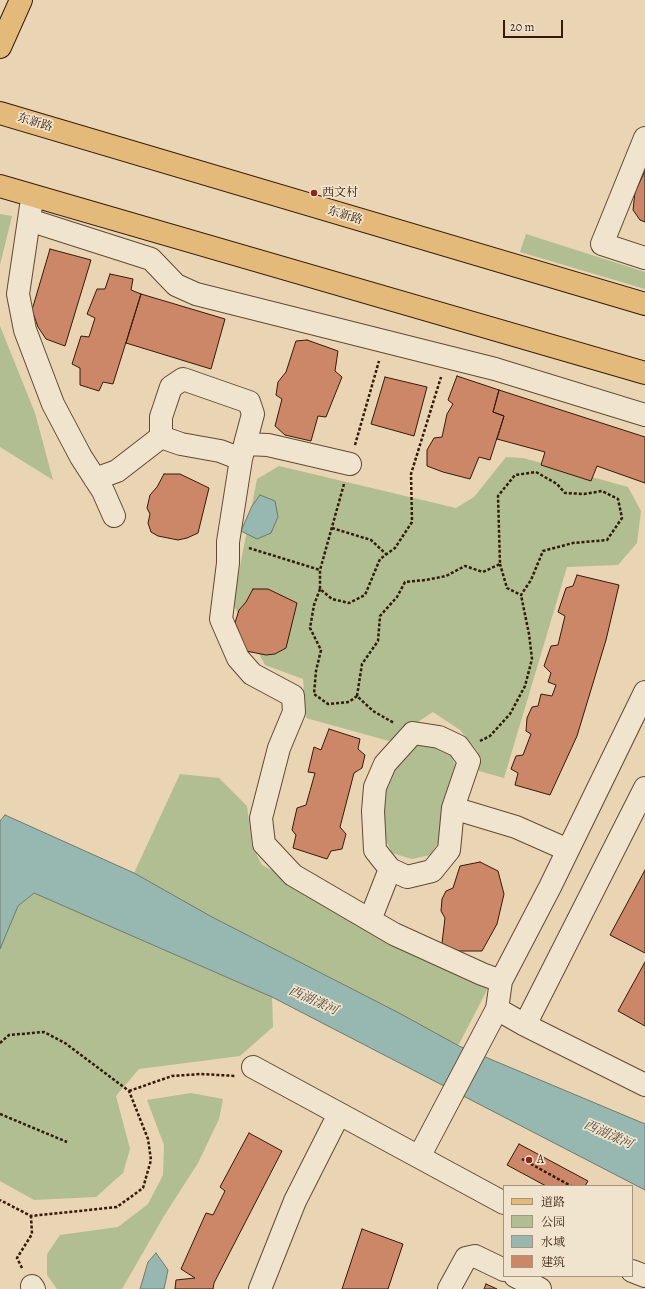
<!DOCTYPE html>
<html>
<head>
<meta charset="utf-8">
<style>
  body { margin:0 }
  #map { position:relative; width:645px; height:1289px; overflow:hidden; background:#e9d5b3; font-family:Alegreya,"Noto Serif SC",serif }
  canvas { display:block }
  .legend { position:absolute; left:503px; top:1185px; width:130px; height:92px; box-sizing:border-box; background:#f1e4ce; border:1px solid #a5947f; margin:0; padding:5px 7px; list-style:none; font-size:12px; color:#341b08 }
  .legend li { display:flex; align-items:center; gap:8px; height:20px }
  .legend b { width:20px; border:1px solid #a5947f }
  .scale { position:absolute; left:503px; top:20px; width:60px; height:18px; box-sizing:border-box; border:2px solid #341b08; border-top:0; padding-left:5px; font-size:12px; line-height:14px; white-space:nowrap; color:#341b08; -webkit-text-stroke:3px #f1e4ce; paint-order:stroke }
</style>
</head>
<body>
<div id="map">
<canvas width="645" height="1289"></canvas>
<ul class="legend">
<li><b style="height:5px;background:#e4ba7a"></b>道路</li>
<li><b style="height:11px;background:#b0be91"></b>公园</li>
<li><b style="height:11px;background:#97b8b0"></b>水域</li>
<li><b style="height:11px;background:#cb8767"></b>建筑</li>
</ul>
<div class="scale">20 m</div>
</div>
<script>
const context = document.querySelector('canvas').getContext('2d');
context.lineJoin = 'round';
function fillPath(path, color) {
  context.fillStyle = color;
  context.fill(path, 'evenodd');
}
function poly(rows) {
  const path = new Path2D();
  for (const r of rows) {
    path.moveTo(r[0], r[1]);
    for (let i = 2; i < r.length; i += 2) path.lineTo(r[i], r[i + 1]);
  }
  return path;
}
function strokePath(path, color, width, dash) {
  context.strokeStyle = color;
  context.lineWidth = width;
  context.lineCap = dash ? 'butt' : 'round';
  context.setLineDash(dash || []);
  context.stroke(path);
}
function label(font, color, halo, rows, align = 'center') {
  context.font = font + ' Alegreya,"Noto Serif SC",serif';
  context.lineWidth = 3.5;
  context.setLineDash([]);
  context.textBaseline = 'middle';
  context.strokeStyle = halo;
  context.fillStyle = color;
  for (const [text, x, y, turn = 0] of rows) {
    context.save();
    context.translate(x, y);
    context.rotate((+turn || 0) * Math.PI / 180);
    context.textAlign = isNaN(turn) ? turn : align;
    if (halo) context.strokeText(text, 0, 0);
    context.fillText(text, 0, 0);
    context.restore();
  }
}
const green = poly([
  [0,214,12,216,0,265],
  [526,234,645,272,645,289,520,252],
  [0,326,35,413,53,480,0,447],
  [506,457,523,458,628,487,641,511,637,543,618,565,567,567,504,778,479,771,478,752,460,730,433,712,389,741,306,718,303,679,265,665,234,606,236,587,257,479,279,466,456,508,474,497],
  [414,741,434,746,450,753,455,765,441,813,440,840,430,855,412,859,392,853,383,834,383,804,388,771],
  [180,774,219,778,247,806,252,846,262,865,488,988,458,1046,399,1013,212,917,134,873],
  [34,893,272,997,273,1027,240,1056,139,1069,116,1096,130,1149,123,1173,96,1197,34,1200,0,1181,0,949,18,906],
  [191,1093,223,1099,219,1119,198,1163,164,1216,122,1289,57,1289,47,1275,47,1254,60,1235,118,1227,148,1204,163,1175,164,1145,147,1100]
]);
const water = poly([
  [260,495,275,501,278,517,271,533,257,539,241,531,252,506,260,495],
  [5,815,134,873,212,917,399,1013,459,1046,645,1124,645,1190,272,997,34,893,18,906,0,949,0,821,5,815],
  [156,1253,168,1270,164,1289,140,1289,148,1262,156,1253]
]);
const building = poly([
  [645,171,645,222,640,220,633,210,635,192,645,171],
  [50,249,91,260,65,346,46,339,38,327,32,310,50,249],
  [110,274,133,279,131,290,141,294,113,384,103,382,99,391,80,385,80,368,72,364,81,336,89,337,95,318,87,314,97,289,105,289,110,274],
  [141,294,225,319,211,369,126,343,141,294],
  [307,340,338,351,335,371,342,377,326,417,318,416,311,441,285,435,275,426,282,399,276,395,278,382,286,372,296,341,307,340],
  [457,376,499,390,493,412,504,416,490,460,479,457,470,479,443,472,427,466,427,450,434,438,442,437,447,414,453,404,448,400,457,376],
  [385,377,427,387,414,436,371,424,385,377],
  [499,390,645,437,645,483,597,466,591,481,541,465,545,452,497,439,504,416,493,412,499,390],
  [164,474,180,474,209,488,198,533,187,538,178,540,158,536,151,532,148,523,150,514,147,508,150,495,157,487,164,474],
  [577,575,619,585,606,640,577,736,550,795,515,785,518,773,511,769,516,756,523,755,531,734,526,731,527,718,532,707,538,706,541,694,552,696,556,685,548,682,551,673,544,666,551,646,558,645,565,616,558,612,566,588,573,586,577,575],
  [253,589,268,589,297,603,286,648,275,654,266,655,246,651,236,638,238,630,235,623,239,610,246,602,253,589],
  [329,729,360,739,358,749,365,755,362,768,354,773,340,827,346,834,342,849,331,851,327,859,293,848,296,835,292,830,297,808,306,805,315,773,308,772,314,747,321,750,329,729],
  [480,862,498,871,504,894,497,924,482,951,457,951,442,943,445,918,441,911,442,899,446,891,453,888,460,866,480,862],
  [645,870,645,953,610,935,645,870],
  [645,962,645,1026,618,1011,645,962],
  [249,1133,282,1151,214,1283,213,1289,175,1289,176,1280,195,1278,181,1269,206,1213,213,1215,225,1191,220,1187,249,1133],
  [519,1144,588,1181,585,1186,546,1186,507,1165,519,1144],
  [362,1229,403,1244,388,1289,342,1289,362,1229],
  [486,1284,497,1289,484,1289,486,1284]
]);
const path = poly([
  [355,445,379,361],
  [344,484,320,570,320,589,332,599,349,603,365,595,380,559,395,548,412,522,411,474,441,377],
  [332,528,371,540,386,554],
  [249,548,320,570],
  [320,589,314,605,310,628,321,650,316,671,314,694,328,704,349,702,357,696,373,711,394,723],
  [357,696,362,664,378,641,380,616,397,597,405,582,426,580,446,576,465,566,483,572,500,564,498,496,515,475,536,472,557,484,565,493,584,494,602,491,618,499,622,518,607,540,573,543,543,551,531,580,521,595,507,588,500,564],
  [480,741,490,736,510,714,525,686,532,659,529,634,521,595],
  [0,1043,9,1035,44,1032,65,1043,129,1091,148,1139,151,1160,143,1188,117,1207,31,1216,0,1200],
  [129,1091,172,1076,201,1074,236,1076],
  [0,1114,67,1142],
  [522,1159,571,1186],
  [22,1268,17,1258,32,1234,31,1216]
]);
const minor = poly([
  [645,138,602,244,645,258],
  [31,206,18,294,25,330,53,404,81,457,103,491,114,516],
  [29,220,151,259,176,285,196,294,495,369,645,415],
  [161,437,161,417,171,387,183,379,249,402,253,414,241,459,228,542,228,563,221,619,238,658,252,674,293,696,294,712,279,748,261,818,264,844,293,875,394,934,482,974,501,981],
  [246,444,268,445,350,464],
  [95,479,117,471,161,437,181,444,220,451,241,459],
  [413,733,439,737,458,746,469,761,453,808,449,850,432,871,407,877,390,869,375,850,373,811,375,787,385,764,413,733],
  [453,808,516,827,568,850],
  [370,920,390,869],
  [497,1009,525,1025,645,1085],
  [525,1025,645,788],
  [253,1067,504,1203],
  [419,1157,497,1009,501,981,550,887,645,692],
  [632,1271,645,1276],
  [515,1276,540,1289],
  [32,1286,34,1289],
  [260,1289,295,1201,339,1114],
  [449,1289,466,1258,475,1256,504,1270]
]);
const major = poly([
  [0,47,21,0],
  [0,113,645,304],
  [0,186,645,373]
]);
const markers = [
  [314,193,4,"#8f2418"],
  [529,1160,4,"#8f2418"]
];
const streetNames = [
  ["东新路",35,123,17],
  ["东新路",345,216,17]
];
const poiNames = [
  ["西文村",322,193],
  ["A",537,1160]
];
const waterNames = [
  ["西湖漾河",313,1001,24],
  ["西湖漾河",608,1135,24]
];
fillPath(green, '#b0be91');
fillPath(water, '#97b8b0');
strokePath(water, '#6f796d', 1);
fillPath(building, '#cb8767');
strokePath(building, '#341b08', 1);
strokePath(minor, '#614a33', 24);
strokePath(major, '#341b08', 24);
strokePath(path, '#341b08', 2.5, [3, 2]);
strokePath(minor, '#f1e4ce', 22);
strokePath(major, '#e4ba7a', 22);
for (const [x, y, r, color] of markers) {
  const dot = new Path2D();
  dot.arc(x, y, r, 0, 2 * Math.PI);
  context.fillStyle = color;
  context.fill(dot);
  strokePath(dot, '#f1e4ce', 1.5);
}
label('12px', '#341b08', '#f1e4ce', streetNames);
label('12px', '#341b08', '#f1e4ce', poiNames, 'left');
label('italic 13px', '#524a3a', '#f1e4ce', waterNames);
</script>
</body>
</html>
